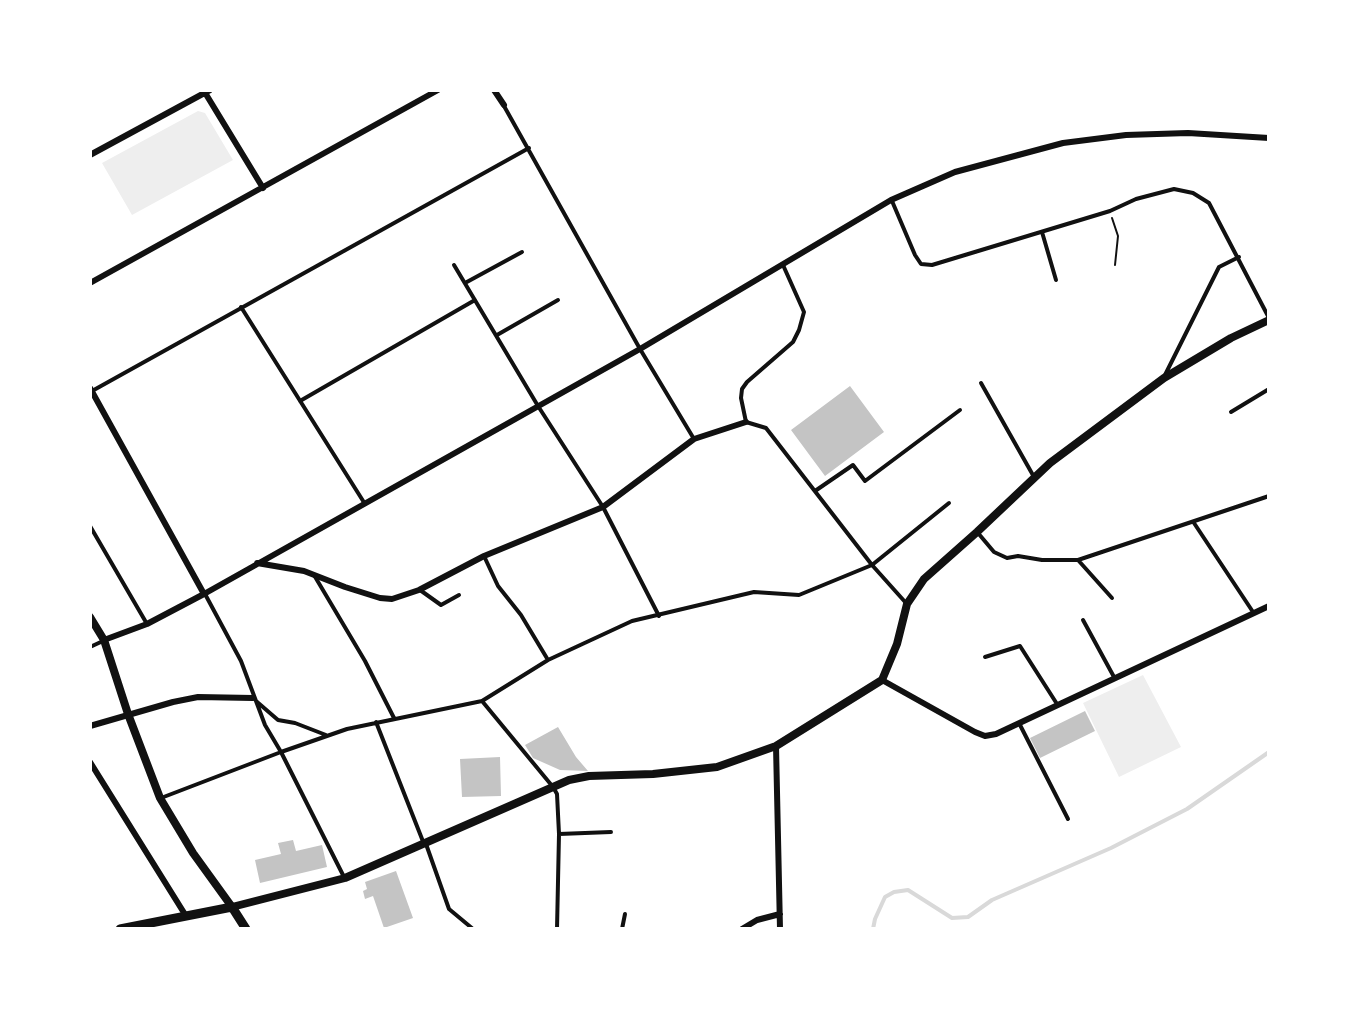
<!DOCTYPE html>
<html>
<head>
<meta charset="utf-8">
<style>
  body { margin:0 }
  #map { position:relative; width:1359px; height:1019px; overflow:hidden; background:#fff; font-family:"Space Grotesk",sans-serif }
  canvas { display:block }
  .frame { position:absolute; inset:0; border:92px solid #fff; pointer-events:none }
</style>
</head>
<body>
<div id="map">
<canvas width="1359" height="1019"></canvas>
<div class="frame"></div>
</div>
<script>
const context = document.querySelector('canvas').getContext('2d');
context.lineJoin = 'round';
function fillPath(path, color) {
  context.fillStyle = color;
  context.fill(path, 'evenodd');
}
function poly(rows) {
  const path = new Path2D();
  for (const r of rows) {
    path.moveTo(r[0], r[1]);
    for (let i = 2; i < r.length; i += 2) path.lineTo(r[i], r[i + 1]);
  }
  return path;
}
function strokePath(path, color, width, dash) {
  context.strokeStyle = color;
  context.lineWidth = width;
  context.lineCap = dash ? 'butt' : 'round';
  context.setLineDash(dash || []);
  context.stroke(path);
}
const green = poly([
  [198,111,205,113,233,160,132,215,102,163],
  [1143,675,1181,747,1119,777,1083,703]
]);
const stream = poly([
  [873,929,875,919,885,897,894,892,908,890,952,918,968,917,992,900,1111,848,1187,809,1269,752]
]);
const building = poly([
  [850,386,884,432,825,476,791,430],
  [1085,711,1095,731,1040,758,1030,738],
  [558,727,576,757,588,771,560,770,533,758,525,745],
  [500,757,501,796,462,797,460,759],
  [293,840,296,851,322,845,327,867,260,883,255,860,281,854,278,843],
  [396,871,413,918,384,928,373,896,365,899,363,891,367,889,365,882]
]);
const path = poly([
  [1112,218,1118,236,1115,265]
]);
const service = poly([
  [504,106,640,349,694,439],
  [892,201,915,255,921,264,932,265,1110,211,1136,199,1174,189,1193,193,1209,203,1269,318],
  [1042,232,1056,280],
  [454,265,538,406,603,507,659,616],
  [783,265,804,312,799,330,793,342,747,382,742,389,741,398,746,422,766,428,872,565,906,603],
  [465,283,522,252],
  [241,307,365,504],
  [497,335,558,300],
  [1165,375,1219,267,1239,257],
  [981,383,1034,477],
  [92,391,529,148],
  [300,401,475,300],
  [1231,412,1269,389],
  [815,491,853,465,865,481,960,410],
  [1194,523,1253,612],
  [90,526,147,624],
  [978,533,994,552,1007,558,1018,556,1042,560,1078,560,1269,496],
  [484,556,498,586,521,615,548,660],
  [1078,560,1112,598],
  [314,575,365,661,394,718],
  [420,590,441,605,459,595],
  [205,594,241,661,265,725,281,752,347,729,482,701,548,660,632,621,754,592,799,595,872,565,949,503],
  [1083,620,1114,677],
  [90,647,103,641],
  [985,657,1020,646,1057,704],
  [256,701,278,720,295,723,326,735],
  [482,701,553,787,557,794,559,834,557,929],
  [376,722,424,844],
  [1019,723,1068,819],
  [161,798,281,752,344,877],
  [559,834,611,832],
  [426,844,449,909,473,929],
  [622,929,625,914]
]);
const minor = poly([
  [494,90,504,105],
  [204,91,263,188],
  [90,155,210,90],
  [90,283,438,90],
  [90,388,204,594],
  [257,563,304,571,345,587,380,598,392,599,419,590,484,556,603,507,694,439,746,422],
  [104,640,147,624,204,594,640,349,891,200,955,172,1063,143,1126,135,1188,133,1269,138],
  [882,680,975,732,985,736,996,734,1269,606],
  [90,726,173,702,198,697,253,698],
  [776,746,780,929],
  [90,762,186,916],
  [742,929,757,920,780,914]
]);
const tertiary = poly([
  [90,617,104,640,128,714,160,798,193,853,232,907,345,878,569,780,589,776,653,774,717,767,776,746,882,680,897,644,907,604,924,579,977,532,1050,463,1164,378,1231,338,1269,320]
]);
const secondary = poly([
  [120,929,232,907,246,929]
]);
fillPath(green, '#eee');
strokePath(stream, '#d9d9d9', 4);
fillPath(building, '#c4c4c4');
strokePath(path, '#111', 2);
strokePath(service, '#111', 4);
strokePath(minor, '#111', 6);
strokePath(tertiary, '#111', 8);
strokePath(secondary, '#111', 9);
</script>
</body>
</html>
